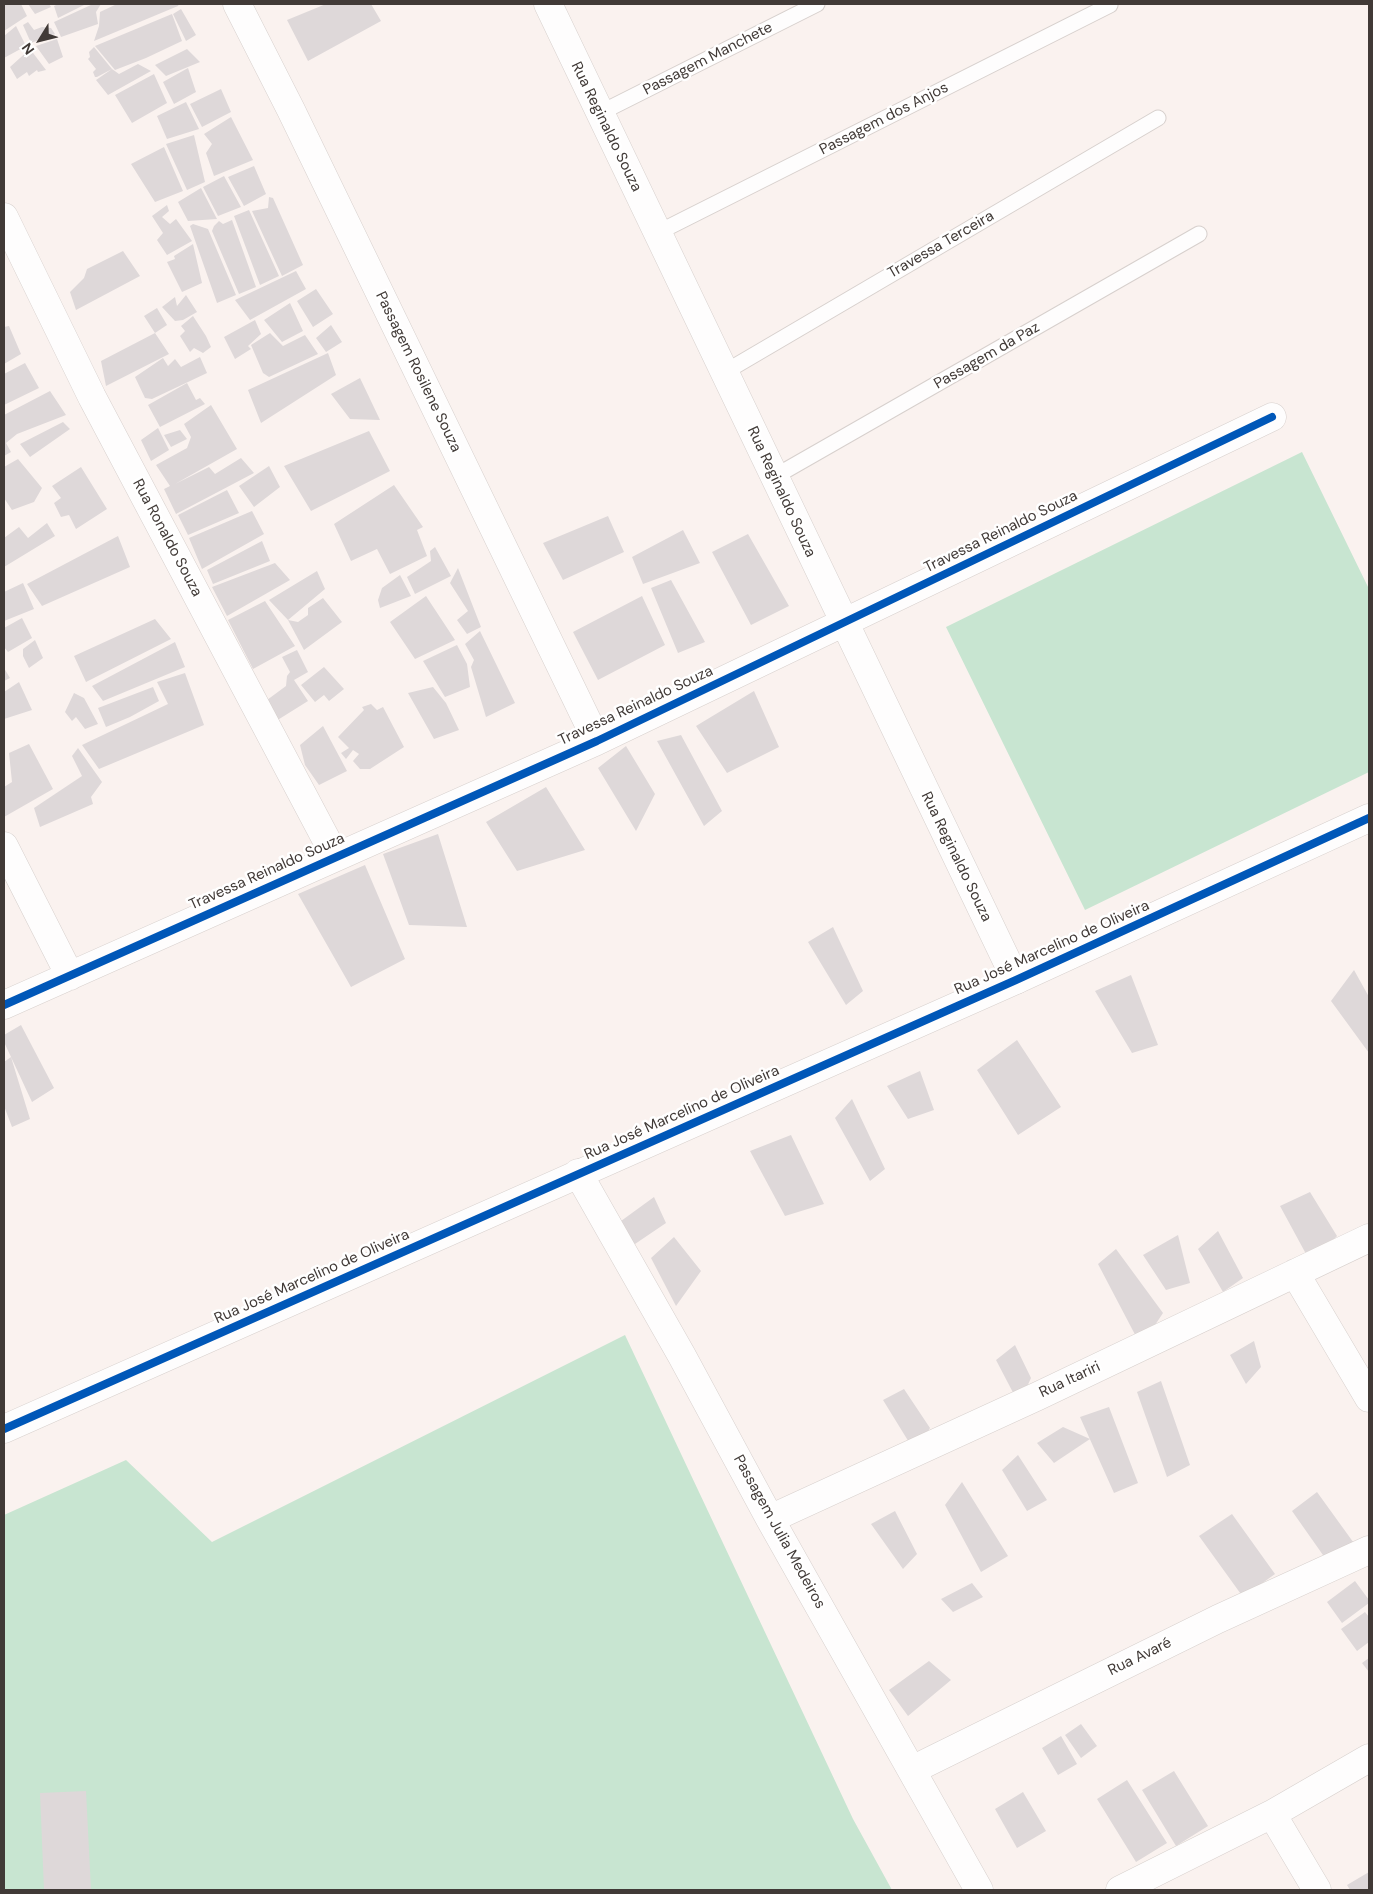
<!DOCTYPE html>
<html>
<head>
<meta charset="utf-8">
<style>
  body { margin:0 }
  #map { position:relative; width:1373px; height:1894px; overflow:hidden; background:#faf2ef; font-family:"DM Sans",sans-serif }
  canvas { display:block }
  .frame { position:absolute; inset:0; border:5px solid #413a37; pointer-events:none }
  .north { position:absolute; left:15px; top:15px; width:50px; height:50px; -webkit-text-stroke:4px #fff; paint-order:stroke; rotate:234deg; font-size:14px; font-weight:700; line-height:20px; text-align:center; color:#413a37 }
  .north::after { content:''; display:block; margin:auto; width:18px; height:22px; background:#413a37; clip-path:polygon(50% 0,100% 100%,50% 72%,0 100%) }
</style>
</head>
<body>
<div id="map">
<canvas width="1373" height="1894"></canvas>
<div class="frame"></div>
<div class="north">N</div>
</div>
<script>
const context = document.querySelector('canvas').getContext('2d');
context.lineJoin = 'round';
function fillPath(path, color) {
  context.fillStyle = color;
  context.fill(path, 'evenodd');
}
function poly(rows) {
  const path = new Path2D();
  for (const r of rows) {
    path.moveTo(r[0], r[1]);
    for (let i = 2; i < r.length; i += 2) path.lineTo(r[i], r[i + 1]);
  }
  return path;
}
function strokePath(path, color, width, dash) {
  context.strokeStyle = color;
  context.lineWidth = width;
  context.lineCap = dash ? 'butt' : 'round';
  context.setLineDash(dash || []);
  context.stroke(path);
}
function label(font, color, halo, rows, align = 'center') {
  context.font = font + ' "DM Sans",sans-serif';
  context.lineWidth = 5;
  context.setLineDash([]);
  context.textBaseline = 'middle';
  context.strokeStyle = halo;
  context.fillStyle = color;
  for (const [text, x, y, turn = 0] of rows) {
    context.save();
    context.translate(x, y);
    context.rotate((+turn || 0) * Math.PI / 180);
    context.textAlign = isNaN(turn) ? turn : align;
    if (halo) context.strokeText(text, 0, 0);
    context.fillText(text, 0, 0);
    context.restore();
  }
}
const green = poly([
  [1302,452,1369,589,1369,772,1085,910,946,627],
  [625,1335,853,1819,892,1890,4,1890,4,1515,126,1460,212,1542]
]);
const building = poly([
  [4,4,21,4,27,16,4,31],
  [28,4,49,4,51,7,35,14],
  [58,4,86,4,58,18,54,6],
  [93,4,101,4,96,12,98,24,61,37,54,22],
  [117,4,179,4,178,6,94,41,99,26,100,12],
  [326,4,371,4,381,21,308,61,287,20],
  [181,9,196,35,186,41,173,14],
  [172,14,182,41,146,58,115,70,95,46],
  [28,22,34,30,42,27,51,28,55,34,31,43,23,25],
  [16,26,26,46,4,58,4,36],
  [57,39,63,57,49,64,36,46],
  [94,47,112,69,97,77,95,77,93,72,96,69,88,59,90,57,89,52],
  [30,49,46,70,38,72,37,70,29,76,27,72,17,79,10,67],
  [187,49,200,62,166,76,155,65],
  [138,64,151,71,108,95,96,80,112,69,119,74],
  [188,68,196,92,174,104,163,82],
  [154,74,167,103,132,123,115,95],
  [221,89,231,112,202,127,190,104],
  [186,102,199,129,167,139,157,116],
  [231,117,253,160,214,176,206,153,212,144,204,134],
  [194,135,205,182,187,190,166,144],
  [164,147,183,191,155,202,131,164],
  [254,166,266,194,244,206,228,177],
  [224,176,241,207,218,216,203,187],
  [201,188,217,219,188,221,178,202],
  [269,197,273,198,303,265,282,276,252,211,268,208],
  [167,205,169,211,162,217,170,224,176,219,192,241,167,255,157,240,163,233,152,216],
  [249,210,279,276,260,285,234,216],
  [232,220,256,287,239,294,212,231,214,226,219,221,223,224],
  [193,224,208,229,236,295,217,303,190,226],
  [193,244,202,283,182,292,167,262,175,259,174,256],
  [123,251,140,276,76,310,70,292,84,278,87,269],
  [296,271,306,289,250,320,235,300],
  [316,289,333,314,313,327,297,301],
  [186,295,197,312,183,320,175,321,162,307,175,297,177,306],
  [290,303,303,331,282,342,264,320],
  [157,308,167,325,155,333,144,316],
  [193,316,206,336,211,347,203,353,194,348,190,352,180,336,185,331,181,326],
  [255,320,261,334,248,346,251,349,235,359,224,337],
  [331,325,342,342,326,352,316,338],
  [9,326,21,354,4,364,4,327],
  [155,333,169,354,106,386,101,361],
  [270,333,283,346,305,335,318,354,269,377,263,373,251,345],
  [328,353,336,375,261,423,248,390],
  [200,357,207,373,152,399,145,398,135,377,163,358,168,366,175,359,181,367],
  [25,363,39,388,4,405,4,374],
  [360,378,380,420,350,419,331,394],
  [187,383,196,400,200,398,205,404,160,427,148,405],
  [50,391,66,415,17,434,6,443,11,452,4,456,4,415],
  [211,405,237,449,175,484,209,467,215,474,241,458,254,473,176,514,164,489,170,486,156,465,187,448,191,437,184,424],
  [63,422,70,429,30,457,20,444],
  [158,428,169,450,151,461,141,440],
  [180,430,187,439,171,447,164,435],
  [369,431,390,471,311,511,284,466],
  [18,459,42,488,34,502,12,510,4,498,4,467],
  [269,466,280,487,254,507,239,486],
  [81,467,107,509,76,529,69,515,61,517,54,503,61,498,52,486],
  [394,485,423,527,417,530,427,556,390,574,377,549,351,561,334,524],
  [227,490,239,513,188,535,178,515],
  [252,511,264,534,202,569,189,538],
  [608,516,624,552,563,580,543,543],
  [47,523,55,536,4,567,4,538,19,527,28,538],
  [683,530,700,563,643,584,632,557],
  [748,534,789,606,751,625,712,552],
  [118,536,130,567,42,606,27,584],
  [262,541,270,561,213,584,207,570],
  [435,547,451,576,415,594,407,577,431,561,430,551],
  [275,563,290,580,227,616,212,587],
  [458,568,481,627,467,634,457,620,468,611,450,583],
  [317,571,325,589,288,620,298,622,308,615,308,608,323,598,342,622,304,650,288,620,269,600],
  [400,575,411,596,380,608,378,600,382,588],
  [671,580,705,642,678,653,651,588],
  [23,583,34,609,4,621,4,592],
  [426,596,455,640,415,659,390,622],
  [642,596,665,645,598,680,573,632],
  [265,601,295,646,253,669,228,620],
  [22,618,32,638,8,652,4,647,4,628],
  [155,619,171,639,86,682,74,656],
  [480,631,515,703,486,717,471,667,474,660,465,644],
  [35,640,43,658,29,668,23,656,23,649],
  [175,642,185,667,103,701,92,686],
  [457,645,467,664,470,687,445,697,423,661],
  [297,650,308,672,294,680,308,701,276,721,267,700,286,686,287,676,290,672,282,657],
  [324,667,344,689,329,701,324,695,315,702,301,685],
  [4,668,10,678,4,681],
  [185,673,204,725,99,769,82,745,168,704,157,682],
  [19,682,32,710,4,719,4,692],
  [153,687,159,701,130,717,106,727,98,708],
  [433,687,446,703,459,730,434,739,408,693],
  [754,691,779,747,727,773,696,726],
  [74,693,84,698,98,724,85,729,76,717,72,721,65,712],
  [371,704,377,710,383,707,404,747,370,769,360,769,353,761,359,754,353,750,346,759,341,753,349,748,338,737,364,710,362,707],
  [323,726,347,771,319,785,305,765,300,745],
  [681,735,722,811,704,826,657,741],
  [29,744,53,789,4,817,4,787,12,782,9,753],
  [626,746,655,794,636,831,598,768],
  [78,748,102,782,91,797,93,804,40,827,34,808,82,776,72,756],
  [546,787,585,850,517,871,486,822],
  [438,834,467,927,409,925,383,854],
  [365,865,405,959,351,987,298,894],
  [833,927,863,991,846,1005,808,942],
  [1354,970,1369,997,1369,1053,1331,1001],
  [1131,975,1158,1045,1132,1053,1095,991],
  [21,1025,54,1088,32,1102,4,1042,4,1035],
  [1017,1040,1061,1107,1018,1135,977,1070],
  [11,1057,30,1119,12,1127,4,1106,4,1062],
  [920,1071,934,1110,908,1119,887,1086],
  [852,1099,885,1169,870,1181,835,1118],
  [791,1135,824,1204,785,1216,750,1151],
  [1310,1192,1337,1236,1312,1265,1280,1206],
  [654,1197,666,1223,635,1244,610,1229],
  [1218,1231,1243,1278,1223,1292,1198,1249],
  [1178,1235,1190,1283,1166,1290,1143,1255],
  [674,1237,701,1271,676,1306,651,1258],
  [1116,1249,1163,1313,1141,1346,1098,1264],
  [1254,1341,1261,1367,1246,1384,1230,1355],
  [1015,1345,1031,1378,1019,1404,996,1360],
  [1161,1381,1190,1465,1167,1477,1137,1392],
  [904,1389,930,1428,915,1452,883,1400],
  [1109,1407,1138,1483,1114,1493,1080,1417],
  [1063,1427,1090,1439,1054,1463,1037,1443],
  [1018,1455,1047,1500,1027,1511,1002,1470],
  [962,1482,1008,1556,981,1572,945,1505],
  [1317,1492,1356,1546,1330,1565,1292,1511],
  [895,1511,917,1554,903,1569,871,1524],
  [1232,1514,1275,1574,1243,1597,1199,1536],
  [1355,1581,1369,1600,1369,1603,1342,1623,1327,1602],
  [972,1583,983,1597,953,1612,941,1599],
  [1365,1612,1369,1617,1369,1642,1357,1651,1341,1629],
  [1369,1658,1369,1672,1362,1663],
  [929,1661,951,1680,908,1716,889,1690],
  [1081,1724,1097,1746,1081,1758,1065,1735],
  [1061,1736,1077,1764,1058,1775,1042,1748],
  [1174,1771,1208,1826,1176,1846,1142,1790],
  [1127,1780,1167,1843,1136,1862,1097,1799],
  [86,1791,91,1890,44,1890,40,1793],
  [1023,1792,1046,1831,1017,1848,995,1809],
  [1369,1872,1369,1890,1350,1890,1347,1885]
]);
const service = poly([
  [600,113,817,4],
  [657,233,1110,5],
  [725,372,1158,118],
  [774,477,1199,234]
]);
const minor = poly([
  [237,4,291,110,597,741],
  [548,4,1016,980],
  [4,217,92,397,335,856],
  [4,846,70,976],
  [4,1005,597,741,1272,417],
  [578,1173,682,1356,770,1519,979,1890],
  [1295,1273,1369,1398],
  [770,1519,1038,1396,1369,1238],
  [912,1770,1218,1619,1369,1550],
  [1272,1814,1317,1890],
  [1120,1890,1272,1814,1369,1758]
]);
const tertiary = poly([
  [4,1429,1016,980,1369,818]
]);
const cycleway = poly([
  [4,1005,597,741,1272,417],
  [4,1429,1016,980,1369,818]
]);
const streetNames = [
  ["Passagem Manchete",708,59,-27],
  ["Passagem dos Anjos",884,119,-27],
  ["Rua Reginaldo Souza",606,127,64],
  ["Travessa Terceira",941,245,-30],
  ["Passagem da Paz",987,356,-30],
  ["Passagem Rosilene Souza",418,372,64],
  ["Rua Reginaldo Souza",781,492,65],
  ["Travessa Reinaldo Souza",1001,532,-26],
  ["Rua Ronaldo Souza",167,538,62],
  ["Travessa Reinaldo Souza",636,706,-25],
  ["Rua Reginaldo Souza",956,857,64],
  ["Travessa Reinaldo Souza",267,872,-24],
  ["Rua José Marcelino de Oliveira",1052,948,-24],
  ["Rua José Marcelino de Oliveira",682,1113,-24],
  ["Rua José Marcelino de Oliveira",312,1277,-24],
  ["Rua Itariri",1070,1380,-25],
  ["Passagem Julia Medeiros",779,1532,61],
  ["Rua Avaré",1140,1657,-26]
];
fillPath(green, '#c8e5d1');
fillPath(building, '#ded8d9');
strokePath(service, '#d7d0cd', 17);
strokePath(minor, '#d7d0cd', 29);
strokePath(tertiary, '#d7d0cd', 29);
strokePath(service, '#fefdfd', 15);
strokePath(minor, '#fefdfd', 28);
strokePath(tertiary, '#fefdfd', 28);
strokePath(cycleway, '#0057b8', 8);
label('15px', '#413a37', '#fff', streetNames);
</script>
</body>
</html>
